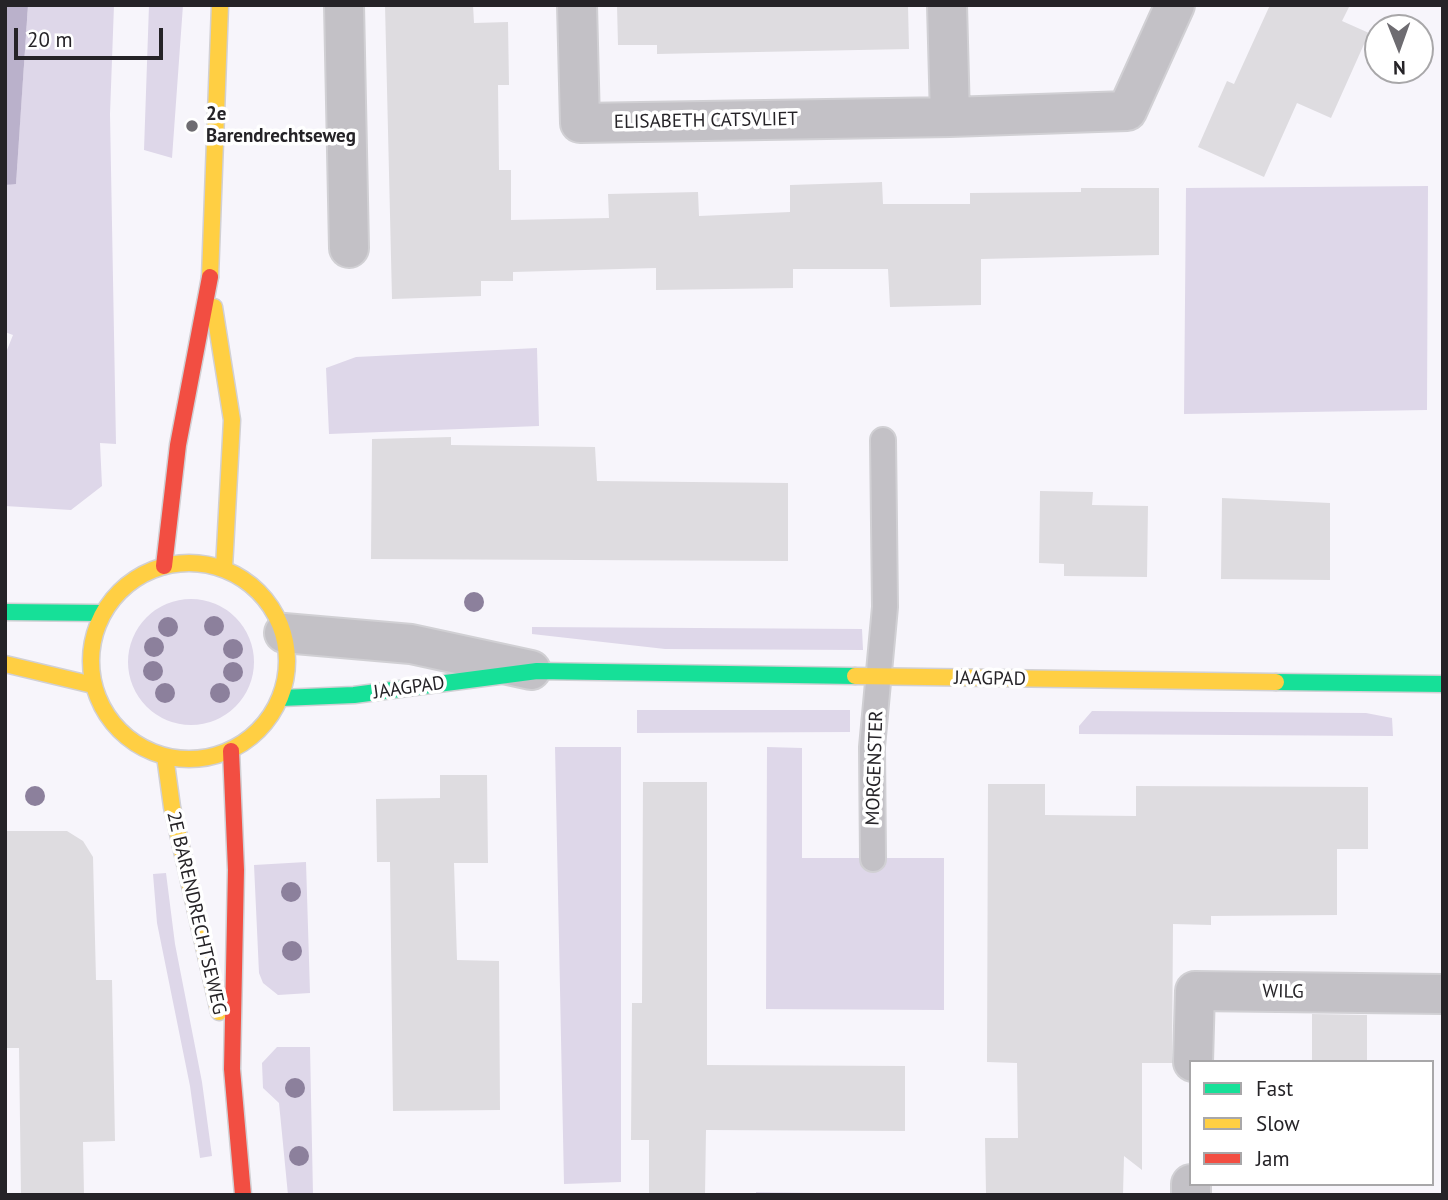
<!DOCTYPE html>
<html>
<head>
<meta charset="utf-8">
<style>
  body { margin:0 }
  #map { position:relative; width:1448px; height:1200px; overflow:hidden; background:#f7f5fb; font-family:"PT Sans",sans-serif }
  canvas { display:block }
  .frame { position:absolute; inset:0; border:7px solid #252327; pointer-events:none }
  .legend { position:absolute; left:1189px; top:1060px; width:245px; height:126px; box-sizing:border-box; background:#fff; border:2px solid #a8a7a9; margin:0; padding:9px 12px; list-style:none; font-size:21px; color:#252327 }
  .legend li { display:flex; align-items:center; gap:14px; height:35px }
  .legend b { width:35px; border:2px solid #a8a7a9 }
  .north { position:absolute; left:1364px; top:14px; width:70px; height:70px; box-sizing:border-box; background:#fff; border:2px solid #a8a7a9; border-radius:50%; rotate:179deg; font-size:19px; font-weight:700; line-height:28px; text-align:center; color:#252327 }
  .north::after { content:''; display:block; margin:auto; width:24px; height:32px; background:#6e6c71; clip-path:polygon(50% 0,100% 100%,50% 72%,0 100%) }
  .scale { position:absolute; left:14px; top:28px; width:149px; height:32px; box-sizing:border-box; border:4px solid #252327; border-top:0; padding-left:9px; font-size:21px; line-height:24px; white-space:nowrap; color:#252327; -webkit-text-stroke:5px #fff; paint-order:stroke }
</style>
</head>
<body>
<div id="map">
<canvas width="1448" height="1200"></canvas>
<div class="frame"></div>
<ul class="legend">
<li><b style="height:9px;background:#16e098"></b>Fast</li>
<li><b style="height:9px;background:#ffcf43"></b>Slow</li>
<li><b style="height:9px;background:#f24e42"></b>Jam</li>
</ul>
<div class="north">N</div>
<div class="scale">20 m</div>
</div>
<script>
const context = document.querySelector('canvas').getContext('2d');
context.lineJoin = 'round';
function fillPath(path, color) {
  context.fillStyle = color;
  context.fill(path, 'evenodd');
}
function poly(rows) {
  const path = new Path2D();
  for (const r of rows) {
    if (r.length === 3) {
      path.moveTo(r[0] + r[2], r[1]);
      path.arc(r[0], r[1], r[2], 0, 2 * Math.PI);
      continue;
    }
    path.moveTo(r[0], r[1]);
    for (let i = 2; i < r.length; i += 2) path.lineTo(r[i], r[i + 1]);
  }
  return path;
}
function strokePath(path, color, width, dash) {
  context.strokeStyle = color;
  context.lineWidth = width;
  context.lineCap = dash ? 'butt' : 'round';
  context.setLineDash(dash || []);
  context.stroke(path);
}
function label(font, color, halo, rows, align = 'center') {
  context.font = font + ' "PT Sans",sans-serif';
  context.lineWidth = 7;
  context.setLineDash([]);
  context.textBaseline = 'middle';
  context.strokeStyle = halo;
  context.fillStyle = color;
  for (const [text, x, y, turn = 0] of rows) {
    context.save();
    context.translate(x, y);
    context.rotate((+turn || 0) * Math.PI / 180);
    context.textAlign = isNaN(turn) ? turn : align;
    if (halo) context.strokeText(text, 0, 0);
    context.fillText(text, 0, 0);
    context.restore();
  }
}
const green = poly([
  [28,5,114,5,110,114,116,444,100,443,102,486,71,510,5,506,5,355,13,335,5,332,5,185,16,183],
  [149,5,183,5,172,158,144,150],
  [1428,186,1427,410,1184,414,1186,188],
  [537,348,539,426,329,434,326,368,356,357],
  [191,662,63],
  [532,627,862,629,863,650,665,649,532,634],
  [637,710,850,710,850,732,637,733],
  [1092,711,1366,713,1392,718,1393,736,1079,734,1079,726],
  [555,747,621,747,621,1182,564,1184],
  [767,747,802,748,802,858,944,858,944,1010,766,1009],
  [306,862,310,993,278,995,263,983,259,973,254,865],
  [166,873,175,944,202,1082,212,1156,200,1158,190,1086,157,923,153,874],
  [277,1047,310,1047,313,1195,288,1195,279,1103,263,1088,262,1063],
  [756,1192,942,1195,756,1195]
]);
const water = poly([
  [5,5,28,5,16,184,5,185]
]);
const building = poly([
  [385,5,473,5,474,23,508,22,509,85,498,85,499,170,511,170,511,220,609,218,608,194,698,192,699,216,790,212,790,185,882,182,883,204,970,204,970,193,1081,192,1081,188,1159,188,1159,255,981,259,981,305,890,307,888,269,793,269,793,288,656,290,656,268,513,272,513,281,481,281,481,296,392,299],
  [617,5,908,5,909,49,657,54,657,45,618,45],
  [1270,5,1350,5,1342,21,1369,33,1331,118,1297,103,1264,177,1198,147,1227,81,1234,84],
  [451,437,451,445,595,447,597,481,788,483,788,561,371,559,372,439],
  [1040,491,1093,492,1092,505,1148,506,1147,577,1064,576,1064,564,1039,563],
  [1222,498,1330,503,1330,580,1221,579],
  [440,775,487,775,488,863,454,863,457,960,499,961,500,1110,393,1111,390,862,377,862,376,799,440,798],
  [643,782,707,782,707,1065,905,1066,905,1131,706,1130,705,1195,649,1195,649,1140,631,1140,632,1003,642,1003],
  [988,784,1045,784,1045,815,1136,816,1136,786,1368,787,1368,849,1337,849,1337,915,1211,916,1211,925,1173,924,1172,1063,1142,1063,1142,1170,1124,1156,1123,1194,986,1193,985,1138,1018,1138,1017,1063,987,1062],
  [5,831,67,831,83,841,93,857,96,980,112,980,115,1141,83,1142,84,1195,21,1195,19,1048,5,1048],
  [1312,1014,1367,1015,1367,1062,1312,1062]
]);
const lane = poly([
  [873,859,872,747,885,607,883,440]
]);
const street = poly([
  [344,5,349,248],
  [577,5,580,123,950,117,1127,111,1175,5],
  [947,5,950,117],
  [284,633,411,644,531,670],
  [1193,1062,1195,991,1443,994],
  [1191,1195,1191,1184]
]);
const fast = poly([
  [5,612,103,613],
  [1276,682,1443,684],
  [281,698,354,695,537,671,855,676]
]);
const slow = poly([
  [210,277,220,5],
  [214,307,232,420,224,568],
  [189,661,98],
  [5,664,93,685],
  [855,676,1276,682],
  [165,756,172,807,219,1012]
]);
const jam = poly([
  [164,566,178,445,210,277],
  [231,751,236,870,232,1069,243,1195]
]);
const trees = [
  [474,602],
  [214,626],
  [168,627],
  [154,647],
  [233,649],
  [153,671],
  [233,672],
  [165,693],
  [220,693],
  [35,796],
  [291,892],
  [292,951],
  [295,1088],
  [299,1156]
];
const markers = [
  [192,126,7,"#6e6c71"]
];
const poiNames = [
  ["2e",206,115],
  ["Barendrechtseweg",206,137]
];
const streetNames = [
  ["ELISABETH CATSVLIET",706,121,-1],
  ["JAAGPAD",990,679,1],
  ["JAAGPAD",409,688,-8],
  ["MORGENSTER",875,768,-88],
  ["2E BARENDRECHTSEWEG",196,913,77],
  ["WILG",1283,992,1]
];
fillPath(green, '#ded7e9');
fillPath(water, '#bab1cb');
fillPath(building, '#dedce0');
strokePath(lane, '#d1d0d4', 28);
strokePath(street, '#d1d0d4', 42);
strokePath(fast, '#d1d0d4', 19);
strokePath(slow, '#d1d0d4', 19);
strokePath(jam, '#d1d0d4', 19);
strokePath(lane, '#c3c1c6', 24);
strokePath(street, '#c3c1c6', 38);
strokePath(fast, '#16e098', 16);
strokePath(slow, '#ffcf43', 16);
strokePath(jam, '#f24e42', 16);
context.fillStyle = '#8c809c';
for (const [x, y] of trees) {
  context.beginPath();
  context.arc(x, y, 10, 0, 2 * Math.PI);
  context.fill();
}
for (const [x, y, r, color] of markers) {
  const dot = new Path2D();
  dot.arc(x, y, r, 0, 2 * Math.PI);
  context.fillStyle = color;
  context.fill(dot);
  strokePath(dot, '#fff', 2.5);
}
label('bold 19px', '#252327', '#fff', poiNames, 'left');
label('19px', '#252327', '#fff', streetNames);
</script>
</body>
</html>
